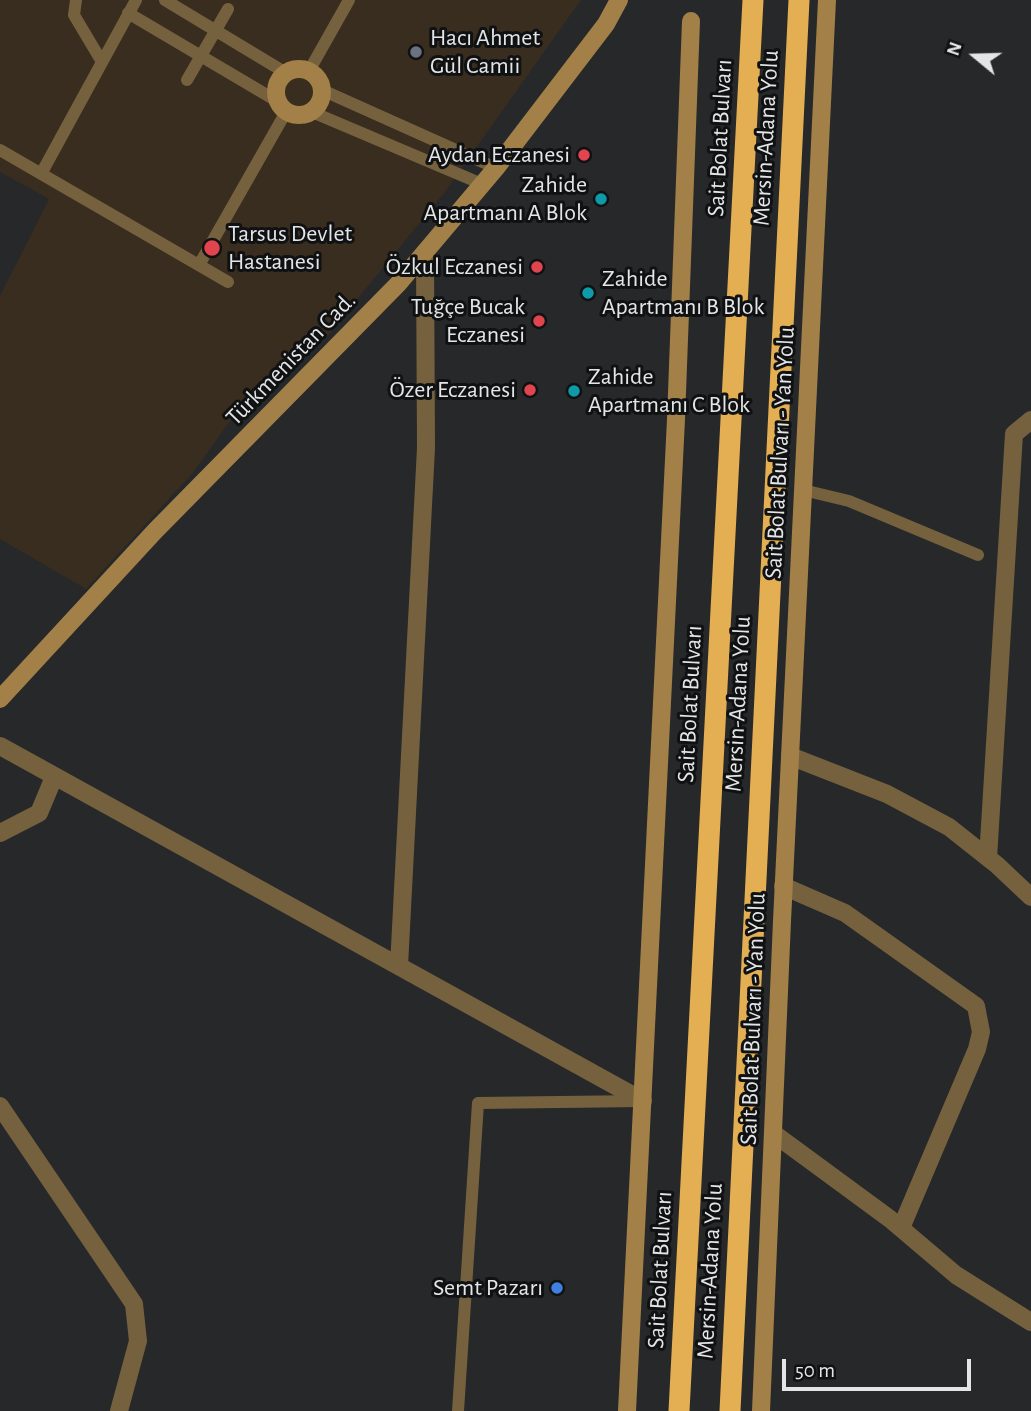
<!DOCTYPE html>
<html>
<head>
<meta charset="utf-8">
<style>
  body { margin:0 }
  #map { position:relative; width:1031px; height:1411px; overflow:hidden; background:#26282a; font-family:"Alegreya Sans",sans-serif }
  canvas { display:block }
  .north { position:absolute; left:940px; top:21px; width:70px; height:70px; -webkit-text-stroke:5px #101112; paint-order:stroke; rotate:289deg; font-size:19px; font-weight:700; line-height:28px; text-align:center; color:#e4e5e6 }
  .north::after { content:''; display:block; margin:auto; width:24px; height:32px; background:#e4e5e6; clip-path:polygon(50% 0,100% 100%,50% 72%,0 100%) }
  .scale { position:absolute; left:782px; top:1359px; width:189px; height:32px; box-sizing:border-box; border:4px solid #e4e5e6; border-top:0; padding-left:9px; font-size:21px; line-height:24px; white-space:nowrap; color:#e4e5e6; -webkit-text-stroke:5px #101112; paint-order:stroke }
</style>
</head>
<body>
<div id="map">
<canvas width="1031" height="1411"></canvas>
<div class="north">N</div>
<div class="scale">50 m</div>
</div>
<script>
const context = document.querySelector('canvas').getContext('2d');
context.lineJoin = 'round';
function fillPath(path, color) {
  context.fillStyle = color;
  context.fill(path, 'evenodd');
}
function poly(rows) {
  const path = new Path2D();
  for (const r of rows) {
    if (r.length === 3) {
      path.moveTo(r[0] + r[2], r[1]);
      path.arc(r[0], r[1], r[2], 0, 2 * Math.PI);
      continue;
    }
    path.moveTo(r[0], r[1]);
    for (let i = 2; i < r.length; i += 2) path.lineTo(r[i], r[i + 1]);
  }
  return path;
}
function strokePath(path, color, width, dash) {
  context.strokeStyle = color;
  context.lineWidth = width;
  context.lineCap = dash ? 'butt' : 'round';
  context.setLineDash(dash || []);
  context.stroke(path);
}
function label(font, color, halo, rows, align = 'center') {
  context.font = font + ' "Alegreya Sans",sans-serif';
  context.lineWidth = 6;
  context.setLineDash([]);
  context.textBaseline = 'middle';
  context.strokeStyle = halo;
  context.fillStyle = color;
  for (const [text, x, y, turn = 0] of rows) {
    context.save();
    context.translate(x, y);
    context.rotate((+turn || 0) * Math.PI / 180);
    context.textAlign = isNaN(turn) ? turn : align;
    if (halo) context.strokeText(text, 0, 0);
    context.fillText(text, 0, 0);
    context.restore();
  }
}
const medical = poly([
  [0,0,581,0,444,193,324,340,291,355,255,386,192,474,86,589,0,539,0,296,49,199,0,172]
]);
const lane = poly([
  [76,0,74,15,102,62],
  [165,0,286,73],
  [128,13,277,101],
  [309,71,349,0],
  [187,80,228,9],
  [322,90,496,168],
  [312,112,482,184],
  [0,150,228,282],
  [41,174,136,0],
  [199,265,286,112],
  [803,490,849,501,978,555],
  [458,1411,478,1103,642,1101]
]);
const street = poly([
  [0,746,643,1101],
  [790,756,887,794,949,827,997,865,1031,897],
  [0,833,39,813,54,777],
  [988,858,1014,434,1031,420],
  [783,886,845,913,976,1006,981,1032,977,1049,901,1228],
  [399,966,426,448,425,252],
  [0,1106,134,1304,138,1341,119,1411],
  [773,1133,890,1219,956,1275,1031,1322]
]);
const secondary = poly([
  [299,92,23],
  [0,699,155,531,398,284,496,168,606,24,619,0],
  [627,1411,676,419,691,21],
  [761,1411,782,921,827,0]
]);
const highway = poly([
  [679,1411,753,0],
  [730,1411,799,0]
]);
const markers = [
  [416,52,7,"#6b7280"],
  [584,155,7,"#e0444e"],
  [601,199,7,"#0f9aa8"],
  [212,248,9,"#e0444e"],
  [537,267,7,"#e0444e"],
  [588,293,7,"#0f9aa8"],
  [539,321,7,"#e0444e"],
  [530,390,7,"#e0444e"],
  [574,391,7,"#0f9aa8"],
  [557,1288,7,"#3f7fe0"]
];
const poiNames = [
  ["Hacı Ahmet",430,38,"left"],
  ["Gül Camii",430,66,"left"],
  ["Aydan Eczanesi",570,155],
  ["Zahide",587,185],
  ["Apartmanı A Blok",587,213],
  ["Tarsus Devlet",228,234,"left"],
  ["Hastanesi",228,262,"left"],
  ["Özkul Eczanesi",523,267],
  ["Zahide",602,279,"left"],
  ["Apartmanı B Blok",602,307,"left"],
  ["Tuğçe Bucak",525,307],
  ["Eczanesi",525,335],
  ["Zahide",588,377,"left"],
  ["Apartmanı C Blok",588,405,"left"],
  ["Özer Eczanesi",516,390],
  ["Semt Pazarı",543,1288]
];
const streetNames = [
  ["Sait Bolat Bulvarı",720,138,-87],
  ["Mersin-Adana Yolu",766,138,-87],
  ["Türkmenistan Cad.",291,359,-46],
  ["Sait Bolat Bulvarı - Yan Yolu",780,453,-87],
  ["Sait Bolat Bulvarı",690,704,-87],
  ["Mersin-Adana Yolu",738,704,-87],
  ["Sait Bolat Bulvarı - Yan Yolu",753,1019,-88],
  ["Sait Bolat Bulvarı",660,1270,-87],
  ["Mersin-Adana Yolu",710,1271,-87]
];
fillPath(medical, '#382d1e');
strokePath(lane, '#76613f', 12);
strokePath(street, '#76613f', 18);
strokePath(secondary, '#a28048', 18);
strokePath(highway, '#e4ae52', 21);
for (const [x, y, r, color] of markers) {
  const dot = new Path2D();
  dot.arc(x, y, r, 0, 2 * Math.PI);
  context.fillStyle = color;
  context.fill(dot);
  strokePath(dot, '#101112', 2.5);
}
label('24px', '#e4e5e6', '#101112', poiNames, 'right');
label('24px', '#e4e5e6', '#101112', streetNames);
</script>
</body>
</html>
